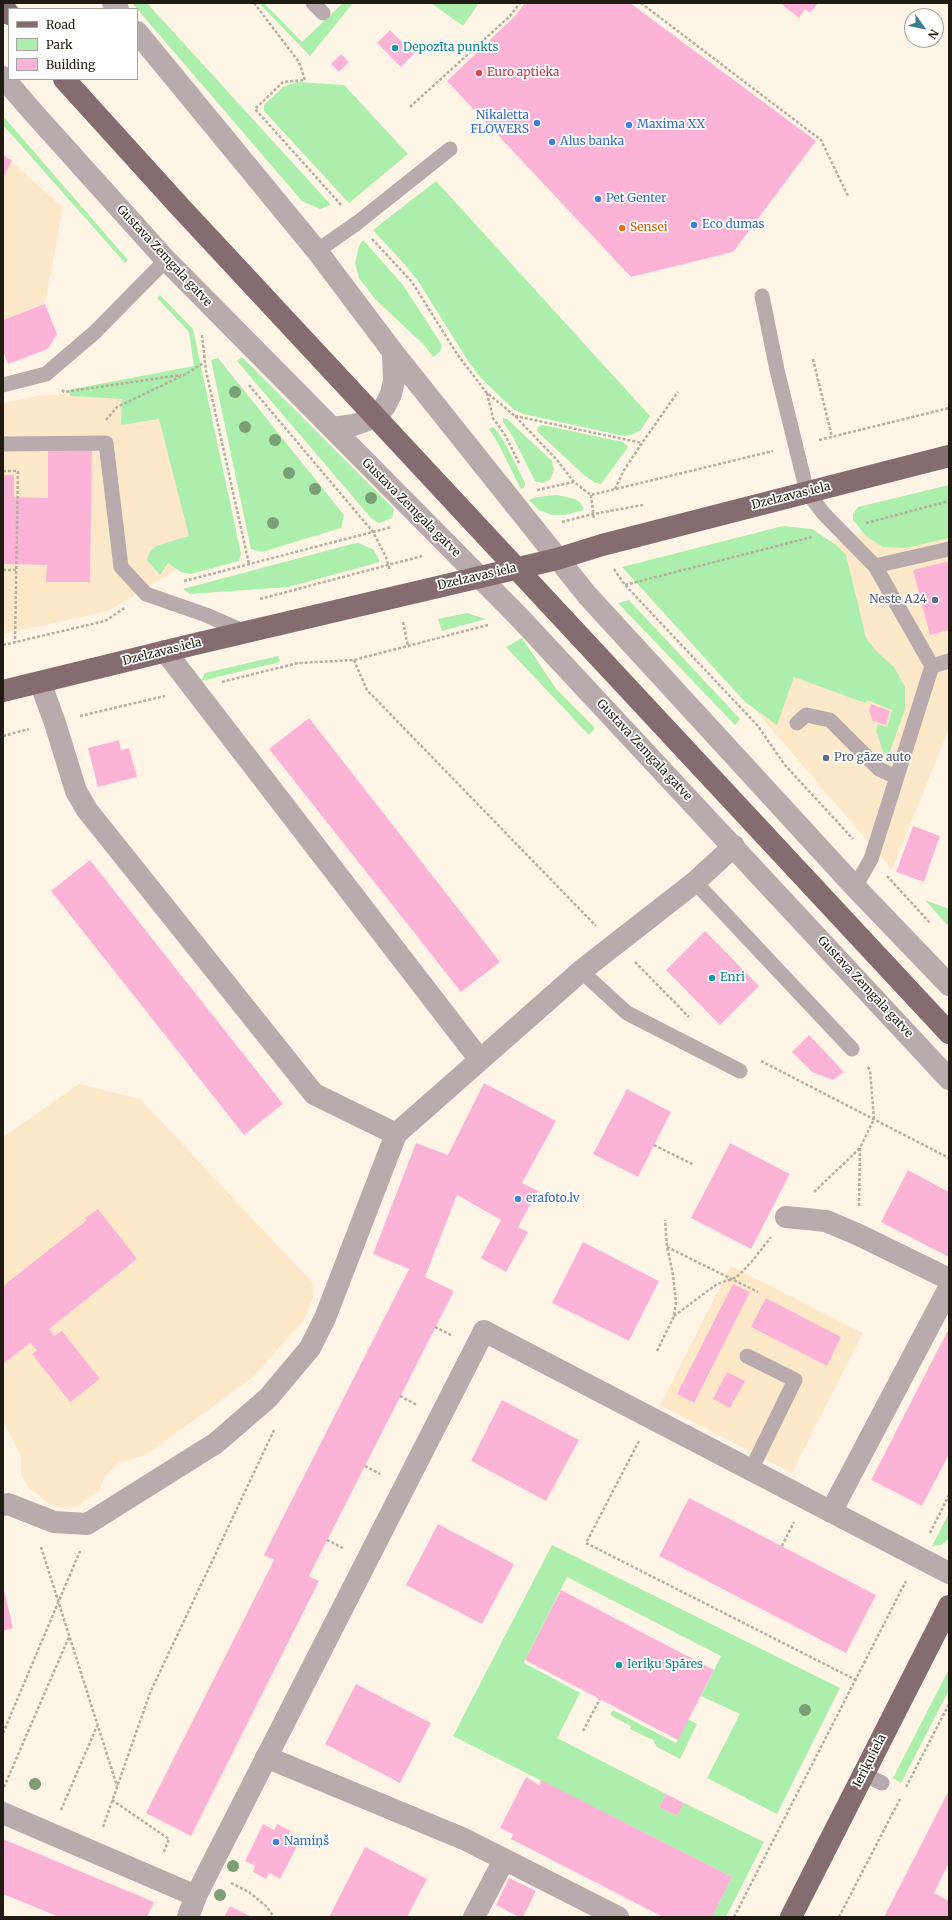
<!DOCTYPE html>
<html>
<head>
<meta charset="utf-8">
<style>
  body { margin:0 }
  #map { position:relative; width:952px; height:1920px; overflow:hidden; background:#fff5e7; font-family:Merriweather,serif }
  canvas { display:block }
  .frame { position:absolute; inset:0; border:4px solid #211c13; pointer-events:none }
  .legend { position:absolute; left:8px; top:8px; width:130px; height:72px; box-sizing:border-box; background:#fff; border:1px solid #a6a4a1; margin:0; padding:5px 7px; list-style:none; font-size:12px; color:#211c13 }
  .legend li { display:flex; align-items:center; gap:8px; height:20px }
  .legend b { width:20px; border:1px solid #a6a4a1 }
  .north { position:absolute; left:904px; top:8px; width:40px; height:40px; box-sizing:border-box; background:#fff; border:1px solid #a6a4a1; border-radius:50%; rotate:123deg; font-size:11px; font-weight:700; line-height:16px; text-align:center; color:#211c13 }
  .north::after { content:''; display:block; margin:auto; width:14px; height:18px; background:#3b7e8e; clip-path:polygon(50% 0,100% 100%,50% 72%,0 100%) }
</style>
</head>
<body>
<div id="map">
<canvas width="952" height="1920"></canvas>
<div class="frame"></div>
<ul class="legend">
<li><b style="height:5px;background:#846c70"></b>Road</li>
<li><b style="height:11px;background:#aceeab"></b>Park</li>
<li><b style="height:11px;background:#fbb4d7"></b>Building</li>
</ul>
<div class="north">N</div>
</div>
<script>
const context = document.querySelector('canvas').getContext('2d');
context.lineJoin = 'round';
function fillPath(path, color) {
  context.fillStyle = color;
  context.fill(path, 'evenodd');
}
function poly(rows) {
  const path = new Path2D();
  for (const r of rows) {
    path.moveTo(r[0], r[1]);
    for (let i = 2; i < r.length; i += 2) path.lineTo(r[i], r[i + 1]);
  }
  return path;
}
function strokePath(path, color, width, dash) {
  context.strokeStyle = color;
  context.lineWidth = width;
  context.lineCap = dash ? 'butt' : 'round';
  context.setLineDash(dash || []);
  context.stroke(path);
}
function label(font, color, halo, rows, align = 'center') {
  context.font = font + ' Merriweather,serif';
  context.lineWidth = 3.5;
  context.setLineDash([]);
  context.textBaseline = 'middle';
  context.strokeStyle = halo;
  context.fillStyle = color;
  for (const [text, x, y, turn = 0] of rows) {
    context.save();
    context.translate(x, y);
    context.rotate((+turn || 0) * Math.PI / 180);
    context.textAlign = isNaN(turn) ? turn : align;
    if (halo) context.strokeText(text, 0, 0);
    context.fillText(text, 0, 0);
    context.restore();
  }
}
const built = poly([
  [3,153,63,208,45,304,3,320],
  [163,391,196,558,108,611,3,634,3,403,40,395],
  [949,511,949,729,892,870,680,622,661,583],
  [79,1084,140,1099,314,1284,313,1299,303,1322,252,1378,146,1455,119,1463,105,1476,100,1490,80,1505,70,1508,50,1505,28,1487,21,1474,21,1457,3,1421,3,1137],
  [731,1266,863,1333,792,1473,660,1405]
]);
const green = poly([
  [132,3,147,3,331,205,320,209,302,201],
  [259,3,264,3,302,42,343,3,353,3,310,56],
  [431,3,479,3,463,26],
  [297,82,344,85,408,154,349,203,264,111,264,105,283,87],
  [3,116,128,260,125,263,3,125],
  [436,181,650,416,641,430,631,435,624,436,523,414,513,409,480,377,468,361,418,281,406,266,373,230],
  [363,240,403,285,442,345,440,352,433,357,425,346,375,299,359,278,355,263,359,246],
  [160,295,193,329,241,554,239,561,191,574,181,572,168,563,160,575,147,560,150,551,156,546,189,536,159,419,121,425,122,399,70,396,68,390,194,366,189,332,157,298],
  [242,357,394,509,392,518,379,523,371,518,237,361],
  [218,358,344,515,341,528,262,552,251,549,211,360],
  [503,418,507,419,552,461,554,470,550,480,542,483,535,481,513,437,503,422],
  [543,425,623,442,628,447,601,484,596,483,585,476,540,434,537,431,538,427],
  [493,427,497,431,506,445,525,483,524,488,521,489,498,443,489,429],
  [949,485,949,538,906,548,883,547,866,536,853,520,853,514,858,507],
  [557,495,575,499,581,503,584,510,565,515,552,515,539,510,529,500,537,497],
  [783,526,812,529,836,545,846,555,866,638,877,652,894,667,905,687,905,709,888,757,885,757,876,731,878,724,887,727,892,710,867,700,865,703,794,677,777,725,745,702,622,567],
  [359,543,374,550,380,562,288,587,190,594,183,589,352,544],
  [629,600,740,719,735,725,618,603],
  [467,613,486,619,442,631,438,619],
  [522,638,557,690,595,728,589,735,506,647],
  [278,656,280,662,201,681,205,673],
  [925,900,949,909,949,927],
  [949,1513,948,1540,941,1545,932,1546],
  [552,1545,840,1688,777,1814,707,1778,740,1714,701,1696,721,1656,567,1577,525,1660,524,1663,580,1693,557,1738,666,1794,659,1807,677,1816,684,1803,764,1842,726,1917,712,1917,732,1877,453,1736],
  [949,1669,949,1690,901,1783,893,1778],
  [613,1710,676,1743,688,1719,697,1724,680,1759,657,1747,653,1740,630,1729,631,1726,610,1715]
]);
const building = poly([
  [525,3,630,3,816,141,733,252,631,277,447,81,514,17],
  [780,3,818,3,810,13,805,9,799,18],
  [390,30,414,54,401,67,377,43],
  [341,54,349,62,339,72,331,64],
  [3,156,12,160,3,179],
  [45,304,57,334,48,349,8,364,3,351,3,320],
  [48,448,92,448,90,582,46,582,47,565,3,564,3,475,14,475,14,497,48,498],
  [949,561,949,630,930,635,913,570],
  [871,704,890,711,886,725,873,721,869,711],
  [309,718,500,962,461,992,269,749],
  [119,740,121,750,129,748,137,777,98,787,88,748],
  [913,826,940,836,924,882,896,872],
  [90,860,283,1104,244,1135,51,891],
  [705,931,759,986,720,1025,666,970],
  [809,1035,844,1072,833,1080,812,1072,792,1052],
  [484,1083,556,1121,522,1183,538,1191,518,1227,528,1232,506,1272,481,1258,501,1220,457,1195,425,1277,454,1291,309,1576,319,1581,191,1836,146,1813,274,1560,264,1555,409,1269,373,1254,416,1143,448,1155],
  [627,1089,671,1112,638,1177,593,1154],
  [730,1143,790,1174,751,1249,691,1218],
  [908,1170,949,1192,949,1257,881,1222],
  [98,1209,137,1259,49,1329,54,1336,62,1331,100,1379,70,1402,32,1354,37,1350,30,1343,3,1364,3,1286,87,1220,85,1218],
  [583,1242,659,1281,629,1341,552,1303],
  [733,1284,750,1292,694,1403,677,1394],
  [766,1298,841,1337,827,1366,751,1327],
  [947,1332,949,1332,949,1454,922,1506,871,1480],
  [727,1372,745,1381,730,1408,713,1399],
  [502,1400,579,1440,546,1501,471,1461],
  [689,1498,876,1595,846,1653,659,1556],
  [438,1524,514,1564,482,1624,406,1585],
  [3,1586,13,1628,3,1631],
  [561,1590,714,1670,678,1740,525,1660],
  [356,1684,431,1723,400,1783,325,1744],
  [526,1777,539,1785,541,1780,732,1877,712,1917,663,1917,511,1839,513,1834,500,1828],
  [949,1790,949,1863,934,1893,949,1901,949,1917,884,1917],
  [666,1794,684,1803,677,1816,659,1807],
  [263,1824,274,1830,277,1824,291,1831,287,1837,299,1842,280,1879,269,1873,266,1879,253,1872,255,1866,245,1861],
  [3,1839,154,1902,147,1917,59,1917,3,1894],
  [365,1847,427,1879,407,1917,329,1917],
  [509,1878,536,1891,523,1917,519,1917,496,1905],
  [230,1906,252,1917,224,1917]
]);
const path = poly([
  [254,3,299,62,305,80,283,82,255,109,342,206],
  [641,3,821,140,848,196],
  [410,107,510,16,520,3],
  [372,239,412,282,457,354,486,392,515,416,557,460,574,482],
  [202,335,206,371,249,564],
  [813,359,832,437],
  [249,385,373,532,386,557,390,571],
  [62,390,64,392,181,375],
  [487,393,493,418,505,435,520,465],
  [515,416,642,443],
  [106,420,117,407,184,375,205,362],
  [819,440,949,408],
  [3,471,18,471,15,642],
  [615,489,624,470,642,443,678,392],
  [537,490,574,482,591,495,773,451],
  [591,495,594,520],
  [562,522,593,514,643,505],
  [866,523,949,501],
  [614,569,625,585,758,726,784,764,853,839],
  [3,570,17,570],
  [184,581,392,527],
  [625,585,812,537],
  [260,599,422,556],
  [403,622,408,646],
  [3,645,105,621,126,607],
  [354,660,367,690,596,926],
  [222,682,298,663,354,660,488,625],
  [80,716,165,696],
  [3,736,29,729],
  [887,876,931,924],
  [635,962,689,1017],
  [761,1061,949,1158],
  [654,1145,694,1165],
  [814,1192,860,1148],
  [859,1206,860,1148,874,1119,870,1070,867,1066],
  [667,1247,758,1292],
  [674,1316,717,1284,737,1277,753,1260,771,1237],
  [435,1327,453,1336],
  [657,1351,674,1316,676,1302,673,1275,667,1246,665,1220],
  [400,1396,417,1405],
  [639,1441,586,1543,856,1680],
  [365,1466,380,1474],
  [930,1533,949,1495],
  [327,1540,343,1548],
  [782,1546,794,1522],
  [41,1547,117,1786],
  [583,1731,600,1699],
  [3,1733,80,1551],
  [4,1787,69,1637],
  [906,1787,949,1704],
  [112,1800,169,1839,163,1854],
  [61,1810,97,1726],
  [103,1827,150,1693,274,1430],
  [231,1883,249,1892,267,1907,274,1917],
  [734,1917,906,1581],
  [839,1917,900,1799]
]);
const lane = poly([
  [313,3,323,13],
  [317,251,357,223,450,149],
  [762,296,777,370,807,492,824,514,875,566],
  [3,385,46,374,94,333,166,260],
  [3,444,106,443,121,567,146,594,206,615,245,632],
  [949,549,875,566,932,666,949,661],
  [797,723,806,715,830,720,879,769,896,777],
  [695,882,852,1049],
  [855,887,871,859,932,666],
  [581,971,627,1013,740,1071],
  [747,1356,795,1380,751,1470],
  [863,1774,882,1783]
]);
const street = poly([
  [113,3,118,9],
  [137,32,317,251,393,352,587,595,855,887,949,985],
  [3,77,31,110,166,260,520,618,949,1079],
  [332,428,354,425,368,420,378,414,385,406,391,394,394,381,393,352],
  [165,651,480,1060],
  [40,682,55,723,76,791,87,810,314,1094,396,1134],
  [786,1217,826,1221,859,1235,949,1279],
  [3,1505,8,1504,54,1522,87,1524,216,1443,268,1398,310,1348,325,1318,396,1134,581,971,695,882,734,846],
  [831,1512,949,1288],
  [266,1757,464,1839,618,1917],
  [3,1813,196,1896],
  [188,1917,196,1896,208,1872,484,1331,949,1573],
  [474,1917,504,1860]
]);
const primary = poly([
  [3,6,9,14],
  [3,691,191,645,557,559,602,545,949,456],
  [791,1917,949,1606]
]);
const primaryBridge = poly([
  [64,79,181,208,949,1033]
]);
const trees = [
  [235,392],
  [245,427],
  [275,440],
  [289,473],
  [315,489],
  [371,498],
  [273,523],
  [805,1710],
  [35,1784],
  [233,1866],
  [220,1895]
];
const markers = [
  [395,48,4,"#0f9aa8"],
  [479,73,4,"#e0444e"],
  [537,123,4,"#3f7fe0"],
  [629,125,4,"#3f7fe0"],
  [552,142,4,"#3f7fe0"],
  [598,199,4,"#3f7fe0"],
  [694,225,4,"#3f7fe0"],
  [622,228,4,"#e8710a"],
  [935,600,4,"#5c6f8a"],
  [826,758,4,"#5c6f8a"],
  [712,978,4,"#0f9aa8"],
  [518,1199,4,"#3f7fe0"],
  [619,1665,4,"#0f9aa8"],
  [276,1842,4,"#3f7fe0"]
];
const cultureNames = [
  ["Depozīta punkts",403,48],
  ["Enri",720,978],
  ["Ieriķu Spāres",627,1665]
];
const healthNames = [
  ["Euro aptieka",487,73]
];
const shopNames = [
  ["Nikaletta",529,116,"right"],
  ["FLOWERS",529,130,"right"],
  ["Maxima XX",637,125],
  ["Alus banka",560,142],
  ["Pet Genter",606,199],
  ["Eco dumas",702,225],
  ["erafoto.lv",526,1199],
  ["Namiņš",284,1842]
];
const foodNames = [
  ["Sensei",630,228]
];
const streetNames = [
  ["Gustava Zemgala gatve",164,256,47],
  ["Dzelzavas iela",791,496,-14],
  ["Gustava Zemgala gatve",411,508,45],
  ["Dzelzavas iela",477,577,-13],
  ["Dzelzavas iela",162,652,-14],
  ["Gustava Zemgala gatve",644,750,47],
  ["Gustava Zemgala gatve",865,987,47],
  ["Ieriķu iela",870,1761,-63]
];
const serviceNames = [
  ["Neste A24",927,600],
  ["Pro gāze auto",834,758,"left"]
];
fillPath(built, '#fde9ca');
fillPath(green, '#aceeab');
fillPath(building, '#fbb4d7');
strokePath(path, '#b7afa2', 2.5, [3, 2]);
strokePath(lane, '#b9abad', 15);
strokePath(street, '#b9abad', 22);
strokePath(primary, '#846c70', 22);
strokePath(primaryBridge, '#846c70', 22);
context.fillStyle = '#7d9f76';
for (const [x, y] of trees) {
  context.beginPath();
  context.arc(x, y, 6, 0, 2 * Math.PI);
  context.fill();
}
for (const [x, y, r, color] of markers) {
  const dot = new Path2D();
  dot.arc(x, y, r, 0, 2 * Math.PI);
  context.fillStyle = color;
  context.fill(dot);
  strokePath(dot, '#fff', 1.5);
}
label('12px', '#0d838f', '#fff', cultureNames, 'left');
label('12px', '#be3a42', '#fff', healthNames, 'left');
label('12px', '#366cbe', '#fff', shopNames, 'left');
label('12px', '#c56008', '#fff', foodNames, 'left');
label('12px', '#211c13', '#fff', streetNames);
label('12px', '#4e5e75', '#fff', serviceNames, 'right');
</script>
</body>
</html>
